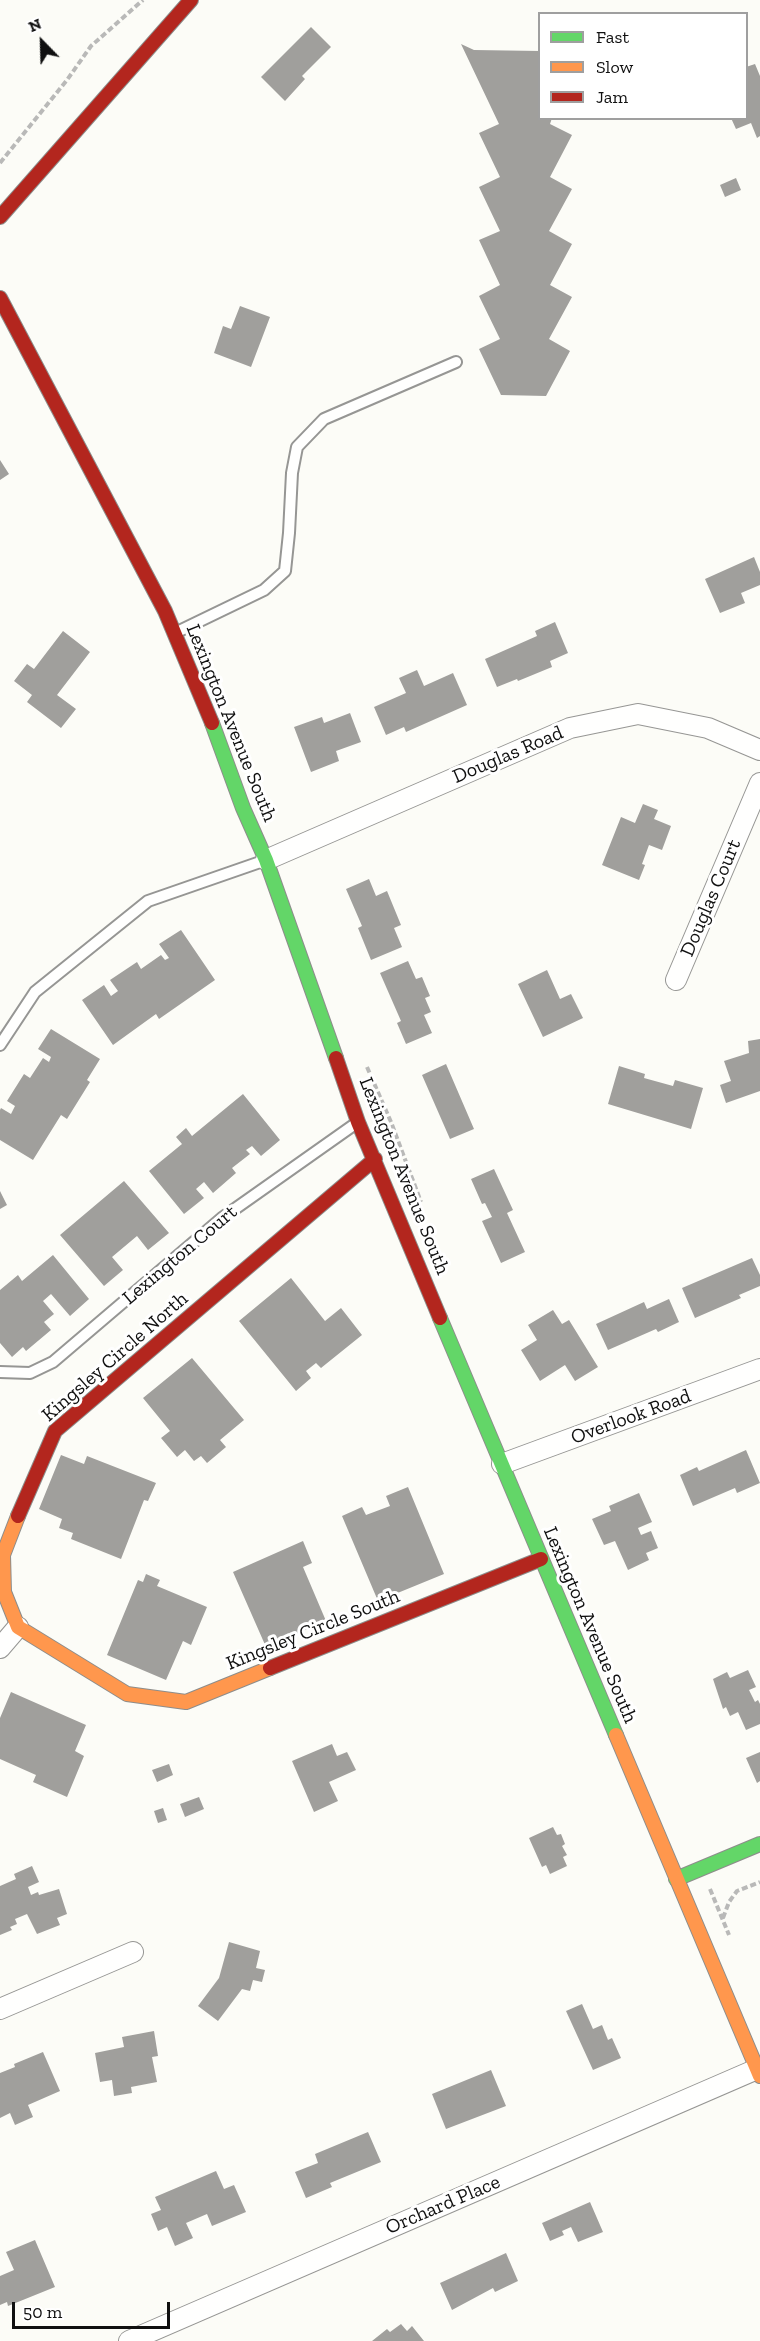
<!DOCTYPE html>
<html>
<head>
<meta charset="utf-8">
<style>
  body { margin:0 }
  #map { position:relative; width:760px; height:2341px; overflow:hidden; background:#fcfcf7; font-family:"Zilla Slab",serif }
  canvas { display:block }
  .legend { position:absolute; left:538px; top:12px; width:210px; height:108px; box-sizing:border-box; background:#fff; border:2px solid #9f9f9f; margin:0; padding:8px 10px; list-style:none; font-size:18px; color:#101010 }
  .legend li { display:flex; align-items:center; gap:12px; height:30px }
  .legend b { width:30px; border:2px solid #9f9f9f }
  .north { position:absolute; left:12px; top:12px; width:60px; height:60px; -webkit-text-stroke:4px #fff; paint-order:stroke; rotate:337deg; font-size:16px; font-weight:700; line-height:24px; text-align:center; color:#101010 }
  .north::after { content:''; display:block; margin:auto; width:21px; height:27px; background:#101010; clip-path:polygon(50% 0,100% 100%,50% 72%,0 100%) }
  .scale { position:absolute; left:12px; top:2302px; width:158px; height:27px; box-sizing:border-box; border:3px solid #101010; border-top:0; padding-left:8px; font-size:18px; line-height:21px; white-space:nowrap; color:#101010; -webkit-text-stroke:4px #fff; paint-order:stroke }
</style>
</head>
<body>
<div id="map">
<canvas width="760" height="2341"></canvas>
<ul class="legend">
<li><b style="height:8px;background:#63d668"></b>Fast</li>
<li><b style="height:8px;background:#ff974d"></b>Slow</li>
<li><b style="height:8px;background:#b3261e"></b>Jam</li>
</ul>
<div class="north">N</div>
<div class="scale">50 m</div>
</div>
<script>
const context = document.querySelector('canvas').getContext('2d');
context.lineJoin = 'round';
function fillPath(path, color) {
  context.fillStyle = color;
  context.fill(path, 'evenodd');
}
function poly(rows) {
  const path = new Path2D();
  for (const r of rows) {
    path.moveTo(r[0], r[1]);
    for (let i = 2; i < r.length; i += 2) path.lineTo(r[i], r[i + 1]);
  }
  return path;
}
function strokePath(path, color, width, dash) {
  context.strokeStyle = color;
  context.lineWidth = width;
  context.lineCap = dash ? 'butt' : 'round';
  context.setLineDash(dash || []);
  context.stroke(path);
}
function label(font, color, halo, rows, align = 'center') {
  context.font = font + ' "Zilla Slab",serif';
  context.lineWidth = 6;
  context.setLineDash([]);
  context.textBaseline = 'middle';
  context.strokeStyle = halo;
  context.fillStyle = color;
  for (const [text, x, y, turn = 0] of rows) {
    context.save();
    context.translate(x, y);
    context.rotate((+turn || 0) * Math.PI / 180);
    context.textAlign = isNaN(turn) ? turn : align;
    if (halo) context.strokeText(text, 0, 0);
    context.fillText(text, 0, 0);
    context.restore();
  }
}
const building = poly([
  [311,27,331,47,302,76,305,79,285,101,261,77],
  [461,44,474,50,540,51,540,118,552,118,550,124,572,135,550,177,572,189,549,231,572,244,550,285,572,297,549,339,570,351,546,396,501,395,479,349,500,339,479,296,500,285,479,240,500,231,479,187,500,177,479,133,499,124],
  [755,64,760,76,760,136,757,138,751,123,736,129,731,118,746,118,746,67],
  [736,178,741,190,725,197,720,185],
  [240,306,270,317,251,367,214,353,223,326,231,329],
  [0,460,9,474,0,480],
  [754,557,760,572,760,585,741,593,745,603,720,613,705,579],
  [555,622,568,653,550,661,552,667,518,681,517,679,497,687,485,659,537,636,535,631],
  [63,631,90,652,57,695,76,709,61,728,27,702,32,695,14,681,27,664,34,669],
  [417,670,424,686,453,673,467,705,406,732,404,727,386,735,374,707,406,693,399,678],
  [350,713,361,742,336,751,339,761,311,772,294,727,322,717,324,723],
  [643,804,658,810,654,819,671,826,662,850,649,845,642,864,645,865,639,880,602,865,621,817,635,823],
  [369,879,376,896,387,891,401,925,394,928,402,947,371,960,358,928,362,926,346,889],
  [181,930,215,980,159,1019,156,1014,113,1045,82,1000,104,985,111,996,118,991,110,980,137,962,141,969,161,955,165,960,169,958,159,944],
  [408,961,416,979,422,977,430,996,425,998,431,1012,424,1015,432,1033,406,1044,397,1023,401,1021,380,973],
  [547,970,560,999,571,994,583,1018,543,1037,518,984],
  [51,1029,100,1059,87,1080,90,1082,67,1119,61,1115,33,1160,0,1140,0,1110,1,1108,11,1114,15,1106,7,1101,24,1074,30,1078,43,1058,49,1062,51,1057,38,1049],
  [760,1039,760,1091,726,1103,720,1085,731,1081,724,1061,749,1053,748,1041],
  [446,1064,474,1129,450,1139,422,1075],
  [619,1066,645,1074,644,1078,673,1086,675,1080,703,1088,691,1129,608,1104],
  [243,1094,280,1140,261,1156,252,1146,246,1150,250,1154,232,1168,236,1173,213,1193,204,1182,196,1189,204,1198,184,1214,149,1171,182,1144,176,1137,186,1128,192,1136],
  [494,1169,513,1210,507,1213,525,1252,501,1263,482,1221,492,1217,485,1203,482,1204,471,1179],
  [124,1181,169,1233,148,1250,137,1236,112,1257,123,1270,104,1286,60,1235],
  [0,1191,7,1205,0,1209],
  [53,1255,89,1299,70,1316,51,1294,43,1301,54,1314,44,1322,51,1330,26,1351,23,1347,12,1357,0,1343,0,1290,18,1275,22,1281],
  [752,1258,760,1275,760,1286,739,1295,741,1298,695,1318,682,1288],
  [291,1278,325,1321,341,1308,362,1335,321,1368,316,1363,306,1371,311,1378,296,1391,239,1321],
  [669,1299,679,1322,658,1332,656,1329,608,1350,596,1324,644,1302,647,1309],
  [553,1310,562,1324,569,1320,598,1367,575,1381,565,1365,540,1381,521,1350,537,1340,528,1325],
  [192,1358,244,1420,220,1440,226,1447,207,1463,201,1456,194,1461,185,1450,177,1457,161,1438,170,1431,143,1398],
  [746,1450,760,1483,737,1493,735,1488,693,1506,680,1475,697,1467,699,1471],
  [61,1455,84,1464,87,1456,156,1483,148,1501,144,1500,121,1559,71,1539,73,1533,59,1528,62,1519,39,1509],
  [408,1487,444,1574,378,1601,342,1516,362,1507,366,1515,390,1506,386,1496],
  [639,1493,652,1522,638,1528,641,1535,651,1531,658,1548,646,1553,649,1560,628,1570,615,1541,604,1545,592,1519,611,1511,609,1506],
  [303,1541,312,1563,303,1567,326,1621,266,1647,233,1572],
  [146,1574,160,1580,157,1586,207,1607,191,1645,183,1641,166,1680,107,1655,138,1580,143,1582],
  [748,1670,756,1687,749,1690,755,1702,758,1700,760,1704,760,1724,746,1730,738,1712,730,1716,726,1707,723,1709,713,1679,727,1672,730,1678],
  [11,1692,86,1725,75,1751,84,1756,67,1797,33,1782,36,1775,0,1759,0,1718],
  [332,1744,337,1756,347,1752,356,1770,329,1782,338,1801,314,1812,292,1761],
  [760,1752,760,1781,757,1783,746,1758],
  [169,1764,173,1775,157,1782,152,1770],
  [199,1797,204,1809,185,1817,180,1804],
  [163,1808,167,1820,158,1823,154,1811],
  [553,1827,557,1835,561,1834,565,1844,562,1846,567,1855,563,1857,567,1866,550,1874,546,1865,542,1867,529,1838],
  [32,1866,39,1882,28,1887,31,1895,38,1892,39,1895,59,1889,67,1914,57,1918,60,1925,37,1934,27,1914,15,1919,17,1924,10,1927,12,1930,0,1935,0,1886,16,1879,14,1874],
  [229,1942,260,1951,256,1968,265,1970,262,1982,253,1980,250,1991,242,1989,218,2021,198,2006,219,1978],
  [582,2004,593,2029,602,2025,608,2040,612,2038,621,2058,593,2070,566,2011],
  [154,2031,158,2056,152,2057,157,2082,131,2087,132,2093,114,2096,112,2080,100,2082,95,2053,124,2047,122,2037],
  [43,2052,60,2091,28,2105,33,2117,15,2125,10,2113,0,2118,0,2073,15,2067,14,2064],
  [491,2070,506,2106,446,2129,432,2094],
  [368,2132,381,2162,330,2183,332,2187,306,2198,295,2172,318,2163,315,2154],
  [216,2171,224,2189,234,2185,246,2212,212,2226,207,2214,186,2223,193,2238,175,2246,167,2227,158,2231,151,2214,161,2210,155,2197],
  [590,2202,603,2232,578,2242,571,2227,562,2231,564,2235,550,2241,542,2223],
  [35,2240,55,2287,8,2306,7,2302,0,2305,0,2276,14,2270,6,2252],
  [506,2253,518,2281,495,2292,493,2288,452,2310,440,2283],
  [401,2324,407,2331,412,2326,424,2341,372,2341,387,2329,390,2332]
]);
const path = poly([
  [0,163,67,80,91,46,143,0],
  [367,1067,391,1122,421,1202],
  [710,1889,729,1935],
  [723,1918,729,1902,737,1891,760,1882]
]);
const lane = poly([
  [175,633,264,590,285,571,289,533,292,473,297,447,324,419,456,362],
  [0,1045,35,992,148,901,266,860],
  [0,1372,30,1373,53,1362,222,1218,358,1122]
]);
const street = poly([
  [266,860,570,728,638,714,708,728,760,750],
  [676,980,760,783],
  [502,1464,760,1369],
  [0,1648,18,1627],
  [0,2009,133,1952],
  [129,2341,757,2069]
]);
const fast = poly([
  [212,723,243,808,266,860,336,1058],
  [440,1318,616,1735],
  [676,1879,760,1844]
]);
const slow = poly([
  [18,1516,3,1555,4,1592,18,1627,127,1694,186,1702,270,1668],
  [616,1735,760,2076]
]);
const jam = poly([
  [0,217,191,0],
  [0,298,165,611,212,723],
  [336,1058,358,1122,440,1318],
  [18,1516,55,1431,375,1159],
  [270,1668,541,1559]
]);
const streetNames = [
  ["Lexington Avenue South",231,723,68],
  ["Douglas Road",508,755,-23],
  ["Douglas Court",711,898,-67],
  ["Lexington Avenue South",404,1176,68],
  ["Lexington Court",180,1255,-40],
  ["Kingsley Circle North",115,1357,-41],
  ["Overlook Road",631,1417,-20],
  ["Lexington Avenue South",590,1625,67],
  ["Kingsley Circle South",313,1630,-22],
  ["Orchard Place",443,2205,-23]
];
fillPath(building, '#a09f9c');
strokePath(lane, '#969694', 14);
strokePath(street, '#969694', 22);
strokePath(fast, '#8d8d8b', 16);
strokePath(slow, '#8d8d8b', 16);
strokePath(jam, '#8d8d8b', 16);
strokePath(path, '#b9b9b8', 4, [6, 3]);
strokePath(lane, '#fffffe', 10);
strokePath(street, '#fffffe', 20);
strokePath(fast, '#63d668', 14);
strokePath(slow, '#ff974d', 14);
strokePath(jam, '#b3261e', 14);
label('20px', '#101010', '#fff', streetNames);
</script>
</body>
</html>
